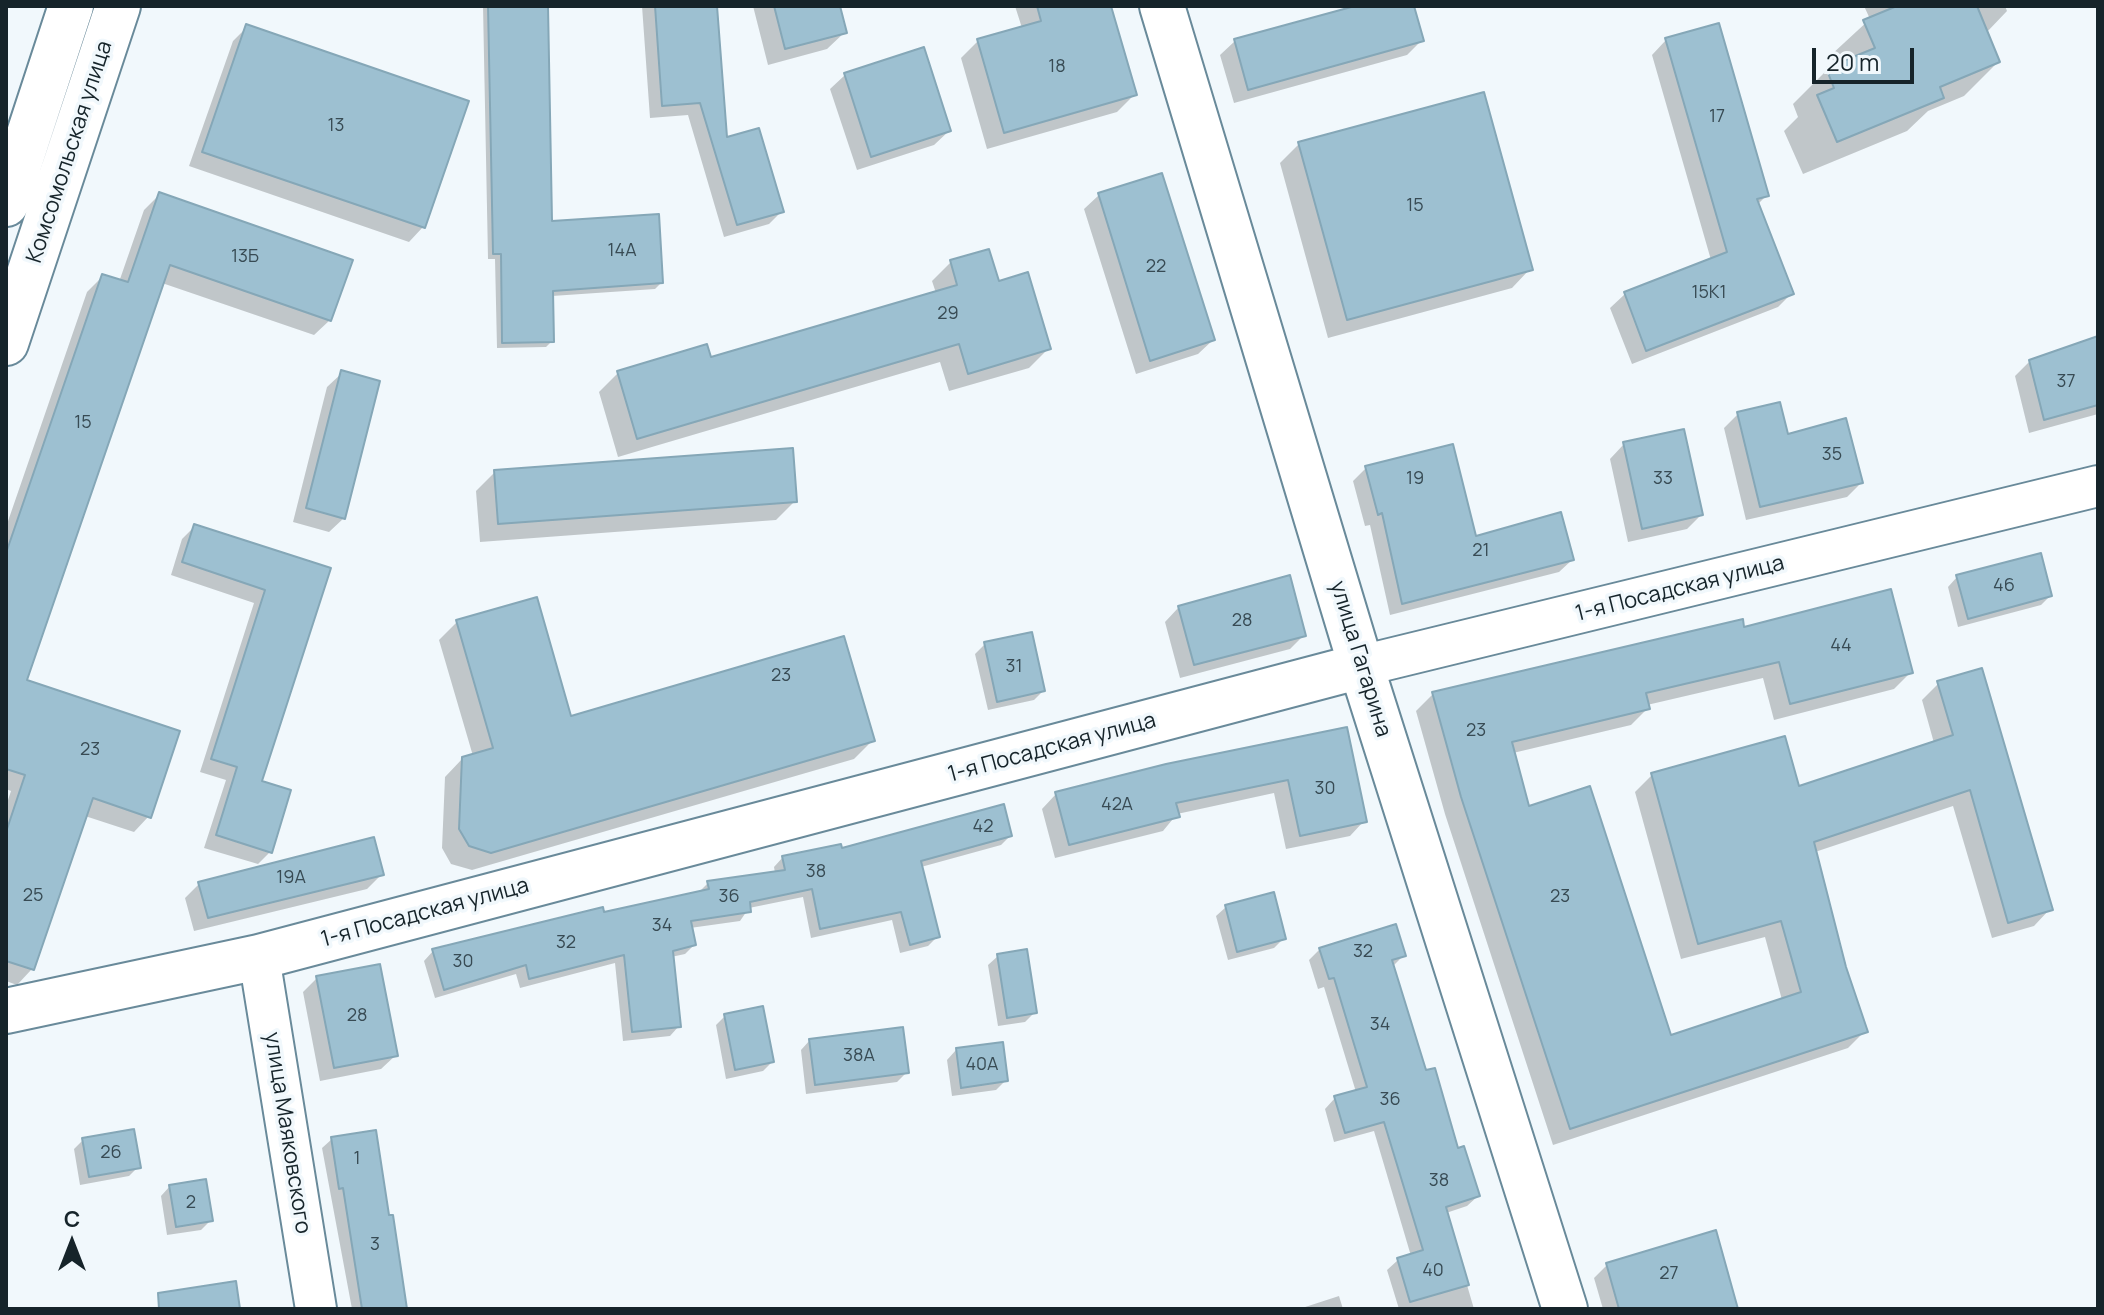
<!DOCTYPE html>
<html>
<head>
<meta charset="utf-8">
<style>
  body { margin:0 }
  #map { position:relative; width:2104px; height:1315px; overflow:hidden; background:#f1f8fc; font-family:Manrope,sans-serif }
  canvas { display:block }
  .frame { position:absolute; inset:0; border:8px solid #16242a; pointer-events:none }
  .north { position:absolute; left:32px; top:1203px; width:80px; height:80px; -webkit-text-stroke:6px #f1f8fc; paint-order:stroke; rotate:0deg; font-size:22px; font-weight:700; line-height:32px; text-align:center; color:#16242a }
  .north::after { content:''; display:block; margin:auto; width:28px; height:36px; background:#16242a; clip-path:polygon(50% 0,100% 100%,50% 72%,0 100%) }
  .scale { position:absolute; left:1812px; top:48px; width:102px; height:36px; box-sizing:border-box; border:4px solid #16242a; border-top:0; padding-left:10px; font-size:24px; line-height:28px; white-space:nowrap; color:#16242a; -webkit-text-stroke:6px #f1f8fc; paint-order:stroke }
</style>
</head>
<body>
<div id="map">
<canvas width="2104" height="1315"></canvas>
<div class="frame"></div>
<div class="north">С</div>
<div class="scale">20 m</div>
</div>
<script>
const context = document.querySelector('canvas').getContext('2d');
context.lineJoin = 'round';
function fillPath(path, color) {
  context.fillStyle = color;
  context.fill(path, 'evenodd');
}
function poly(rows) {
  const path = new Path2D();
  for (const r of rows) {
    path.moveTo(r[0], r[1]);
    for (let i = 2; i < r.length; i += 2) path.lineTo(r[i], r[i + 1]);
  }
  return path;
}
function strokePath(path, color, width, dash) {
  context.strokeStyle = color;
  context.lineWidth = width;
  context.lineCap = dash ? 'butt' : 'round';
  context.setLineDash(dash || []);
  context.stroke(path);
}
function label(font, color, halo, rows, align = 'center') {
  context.font = font + ' Manrope,sans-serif';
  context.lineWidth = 7;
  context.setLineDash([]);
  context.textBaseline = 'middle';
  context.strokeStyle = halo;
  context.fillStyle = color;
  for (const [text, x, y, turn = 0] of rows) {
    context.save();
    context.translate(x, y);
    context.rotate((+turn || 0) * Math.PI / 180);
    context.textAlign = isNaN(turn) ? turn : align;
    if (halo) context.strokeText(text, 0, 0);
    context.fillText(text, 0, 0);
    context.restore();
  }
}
const shadow = poly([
  [483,6,546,6,550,223,661,283,655,289,552,296,552,341,546,347,497,348,495,259,488,259],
  [642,6,715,6,725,140,782,211,769,224,724,237,688,115,650,118],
  [753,6,838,6,845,32,827,49,768,65],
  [1015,6,1109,6,1134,95,1117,112,987,149,961,58,978,41,1022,28],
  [1363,6,1411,6,1421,41,1407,55,1234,103,1220,55,1235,41],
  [1864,6,2005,6,2007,11,1986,33,1998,62,1964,96,1928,111,1907,131,1803,174,1784,131,1798,117,1793,104,1827,70,1835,66,1831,55,1870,19],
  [247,27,423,227,409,242,189,166,233,41],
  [1666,40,1767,195,1757,205,1792,293,1778,307,1632,364,1610,308,1625,294,1711,260,1652,55],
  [845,75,949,131,934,145,857,170,830,89],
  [1299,144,1530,269,1512,288,1328,338,1280,163],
  [159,195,330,320,314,335,162,283,25,681,149,816,134,832,85,816,32,969,17,985,6,981,6,806,11,791,6,789,6,527,87,292,103,276,119,282,144,210],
  [1099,195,1213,340,1198,354,1136,374,1084,209],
  [951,262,998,283,1048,349,1029,368,949,391,940,362,618,457,599,392,618,373,710,360,936,293,932,281],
  [2098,338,2098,414,2029,433,2015,376,2030,361],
  [342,373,344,518,329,532,293,522,327,387],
  [1738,414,1786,436,1861,483,1847,497,1746,520,1724,428],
  [1624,444,1701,515,1687,529,1628,542,1610,459],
  [1366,468,1475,539,1572,560,1559,572,1390,615,1370,525,1365,526,1353,481],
  [495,472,795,501,776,520,480,542,476,491],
  [195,526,328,569,260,782,270,852,258,864,204,848,226,780,200,772,254,603,171,575,182,539],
  [1957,577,2050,596,2041,605,1958,627,1948,587],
  [1179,607,1304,635,1290,649,1180,678,1165,622],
  [457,622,570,718,872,741,854,759,472,870,451,864,442,848,445,777,463,758,473,756,439,640],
  [1743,629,1911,672,1894,689,1774,720,1763,678,1647,705,1648,708,1631,725,1513,753,1528,808,1669,1037,1782,1000,1765,937,1681,959,1635,792,1652,775,1797,788,1934,743,1922,700,1939,683,2050,909,2034,926,1992,938,1953,806,1815,852,1844,967,1865,1031,1848,1048,1553,1145,1445,814,1416,711,1433,694],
  [985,644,1043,691,1034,700,988,710,975,654],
  [1345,729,1364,821,1350,836,1286,849,1274,793,1177,814,1163,831,1055,858,1042,809,1056,794],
  [1010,836,1001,845,921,867,938,936,928,946,900,953,892,920,811,938,803,897,749,908,740,921,690,928,694,945,685,954,671,957,679,1026,670,1036,623,1041,615,963,520,988,516,974,435,998,424,961,433,951,698,893,708,883,775,873,774,867,783,857],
  [382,874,367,889,194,931,185,898,199,884],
  [1226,907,1284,938,1274,948,1228,960,1216,916],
  [1320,949,1404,955,1392,967,1425,1073,1478,1196,1467,1206,1446,1213,1474,1309,1399,1309,1387,1270,1398,1260,1411,1256,1374,1131,1334,1142,1325,1109,1335,1098,1356,1092,1324,987,1318,989,1309,960],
  [998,956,1035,1012,1025,1022,998,1026,988,965],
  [317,978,396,1055,381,1069,320,1081,303,992],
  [725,1016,772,1062,763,1071,726,1079,716,1025],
  [810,1040,907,1072,897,1082,806,1094,801,1050],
  [956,1050,1006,1080,996,1090,952,1096,947,1060],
  [332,1139,405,1309,352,1309,322,1148],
  [83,1140,138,1167,129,1176,80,1185,74,1149],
  [170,1186,211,1220,201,1230,167,1235,161,1196],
  [1607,1265,1735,1309,1603,1309,1594,1278],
  [1339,1296,1343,1309,1299,1309]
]);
const building = poly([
  [488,6,548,6,552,221,659,214,663,283,553,291,554,342,502,343,501,254,493,254,488,6],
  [655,6,717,6,727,137,759,128,784,212,737,225,700,103,662,106,655,6],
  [774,6,840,6,847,33,785,49,774,6],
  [1037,6,1111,6,1137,95,1004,133,977,39,1041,21,1037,6],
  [1355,6,1414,6,1424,41,1248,90,1234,39,1355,6],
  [1897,6,1977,6,2000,62,1940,87,1944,98,1837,142,1817,95,1834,88,1826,68,1875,48,1863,20,1897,6],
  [1719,23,1769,196,1757,199,1794,294,1646,351,1624,292,1727,252,1665,38,1719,23],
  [246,24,469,101,425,228,202,152,246,24],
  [924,47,951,131,871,157,844,73,924,47],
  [1484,92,1533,270,1347,320,1298,142,1484,92],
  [1162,173,1215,340,1150,361,1098,193,1162,173],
  [159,192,353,260,331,321,170,265,27,680,180,731,151,818,93,798,34,970,6,961,6,832,25,775,6,769,6,553,102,274,128,282,159,192],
  [989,249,999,281,1028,272,1051,349,968,374,959,344,637,439,617,371,707,344,711,357,957,285,950,260,989,249],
  [2098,336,2098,405,2044,420,2029,360,2098,336],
  [341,370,380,381,345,519,306,508,341,370],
  [1780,402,1788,434,1846,418,1863,483,1760,507,1737,412,1780,402],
  [1684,429,1703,515,1642,529,1623,442,1684,429],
  [1453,444,1476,536,1561,512,1574,560,1402,604,1382,513,1378,515,1365,466,1453,444],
  [793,448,797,502,498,524,494,470,793,448],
  [194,524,331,568,262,781,291,790,272,853,216,835,237,767,211,759,265,590,182,562,194,524],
  [2041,553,2052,596,1968,619,1956,575,2041,553],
  [1290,575,1306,636,1194,665,1178,606,1290,575],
  [1891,589,1913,673,1790,704,1779,662,1646,693,1650,709,1512,742,1529,806,1590,786,1671,1035,1801,992,1781,921,1698,944,1651,773,1785,736,1799,786,1953,735,1937,681,1982,668,2053,910,2008,923,1970,790,1814,842,1846,967,1868,1032,1570,1129,1461,797,1432,692,1743,619,1744,627,1891,589],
  [537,597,571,716,844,636,875,741,491,853,469,846,459,829,462,757,493,748,456,620,537,597],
  [1032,632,1045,691,997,702,984,642,1032,632],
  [1347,727,1367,822,1300,836,1288,780,1176,803,1180,817,1069,845,1055,792,1166,764,1347,727],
  [1004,804,1012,836,921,861,940,937,910,945,901,912,820,929,812,889,750,902,751,912,691,921,696,945,673,951,681,1027,632,1032,624,955,529,979,526,965,444,990,432,949,603,907,604,912,709,889,707,881,785,870,782,856,841,844,842,848,1004,804],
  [374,837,384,875,208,918,198,882,374,837],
  [1274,892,1286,939,1237,952,1225,905,1274,892],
  [1396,924,1406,956,1392,960,1426,1070,1435,1068,1458,1148,1464,1146,1480,1196,1446,1207,1469,1285,1410,1302,1397,1258,1423,1250,1384,1122,1345,1133,1334,1096,1367,1087,1334,978,1329,979,1319,948,1396,924],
  [1027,949,1037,1013,1007,1018,997,954,1027,949],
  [380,964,398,1056,334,1068,316,976,380,964],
  [763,1006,774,1062,735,1070,724,1014,763,1006],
  [903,1027,909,1073,815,1085,809,1039,903,1027],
  [1003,1042,1008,1081,961,1088,956,1048,1003,1042],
  [134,1129,141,1168,89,1177,82,1138,134,1129],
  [376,1130,389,1215,393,1215,407,1309,362,1309,343,1188,339,1189,331,1137,376,1130],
  [206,1179,213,1221,176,1227,169,1185,206,1179],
  [1716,1230,1738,1309,1619,1309,1606,1263,1716,1230],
  [236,1281,240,1309,159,1309,158,1293,236,1281]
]);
const minor = poly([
  [1361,666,2098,486],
  [259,957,316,1309]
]);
const tertiary = poly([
  [1162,6,1361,666,1565,1309],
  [6,1011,259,957,1361,666]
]);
const primary = poly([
  [6,204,71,6],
  [6,343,118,6]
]);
const numberNames = [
  ["18",1057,67],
  ["17",1717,117],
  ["13",336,126],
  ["15",1415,206],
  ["14А",622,251],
  ["13Б",245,257],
  ["22",1156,267],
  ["15К1",1709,293],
  ["29",948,314],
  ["37",2066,382],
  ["15",83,423],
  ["35",1832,455],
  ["19",1415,479],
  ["33",1663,479],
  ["21",1481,551],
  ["46",2004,586],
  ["28",1242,621],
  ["44",1841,646],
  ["31",1014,667],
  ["23",781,676],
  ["23",1476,731],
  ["23",90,750],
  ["30",1325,789],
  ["42А",1117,805],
  ["42",983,827],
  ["38",816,872],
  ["19А",291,878],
  ["25",33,896],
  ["36",729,897],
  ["23",1560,897],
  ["34",662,926],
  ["32",566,943],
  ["32",1363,952],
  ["30",463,962],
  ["28",357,1016],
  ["34",1380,1025],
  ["38А",859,1056],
  ["40А",982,1065],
  ["36",1390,1100],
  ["26",111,1153],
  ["1",357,1159],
  ["38",1439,1181],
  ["2",191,1203],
  ["3",375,1245],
  ["40",1433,1271],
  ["27",1669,1274]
];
const streetNames = [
  ["Комсомольская улица",70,152,-72],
  ["1-я Посадская улица",1680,589,-14],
  ["улица Гагарина",1360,659,73],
  ["1-я Посадская улица",1052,748,-15],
  ["1-я Посадская улица",425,913,-15],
  ["улица Маяковского",287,1133,81]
];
fillPath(shadow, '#0003');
fillPath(building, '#9dc0d1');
strokePath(building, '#85a7b7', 2);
strokePath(minor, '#698a9a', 44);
strokePath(tertiary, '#698a9a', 48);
strokePath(primary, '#698a9a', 48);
strokePath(minor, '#fff', 40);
strokePath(tertiary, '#fff', 44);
strokePath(primary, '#fff', 44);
label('18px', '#384b54', null, numberNames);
label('22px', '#16242a', '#f1f8fc', streetNames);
</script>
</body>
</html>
